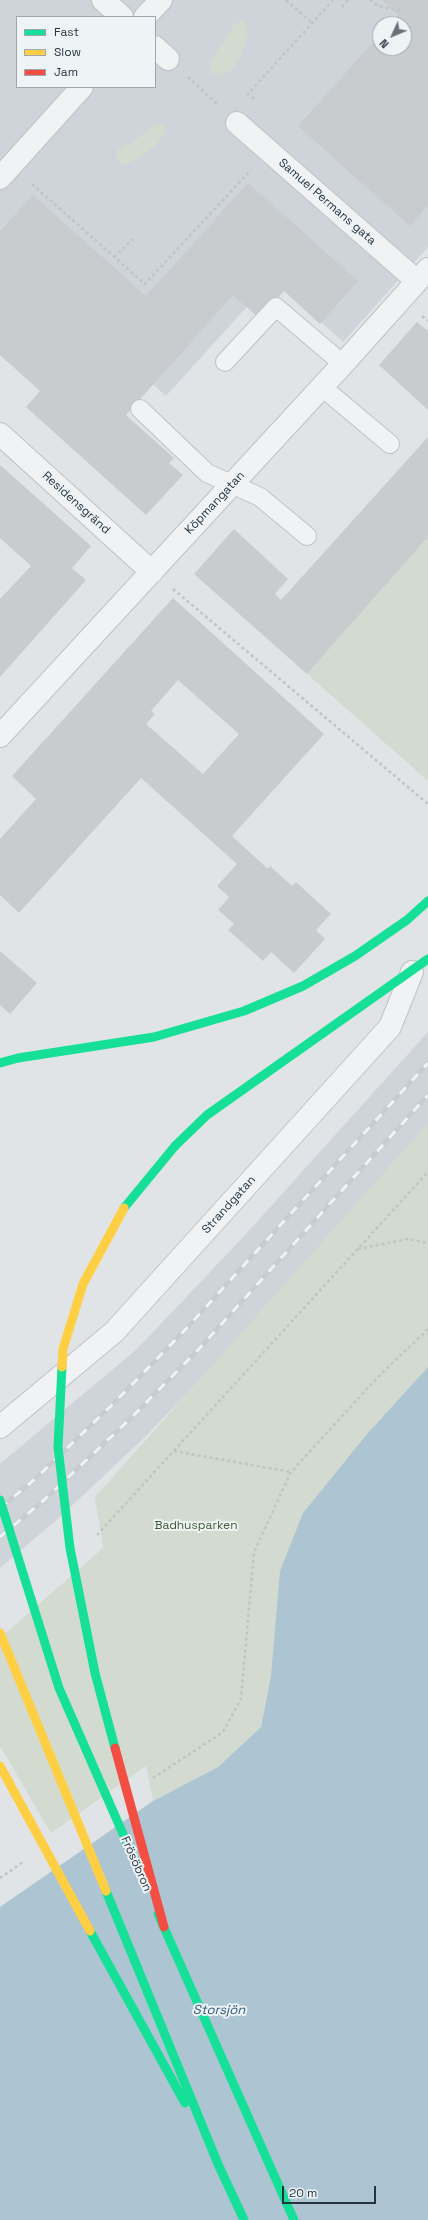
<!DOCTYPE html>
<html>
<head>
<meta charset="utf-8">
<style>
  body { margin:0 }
  #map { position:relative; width:428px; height:2220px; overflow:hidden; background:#e1e4e6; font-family:"Space Grotesk",sans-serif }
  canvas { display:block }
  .legend { position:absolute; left:16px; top:16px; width:140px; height:72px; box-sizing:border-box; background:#eef3f6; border:1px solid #9ea7ad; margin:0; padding:5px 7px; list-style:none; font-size:12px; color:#273440 }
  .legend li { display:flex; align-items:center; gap:8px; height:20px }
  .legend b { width:20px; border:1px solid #9ea7ad }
  .north { position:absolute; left:372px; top:16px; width:40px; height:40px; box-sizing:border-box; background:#eef3f6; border:1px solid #9ea7ad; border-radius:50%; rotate:226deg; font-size:11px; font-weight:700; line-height:16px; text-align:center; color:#273440 }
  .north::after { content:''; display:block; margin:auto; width:14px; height:18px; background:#68727a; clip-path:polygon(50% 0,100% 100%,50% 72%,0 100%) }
  .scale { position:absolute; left:282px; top:2186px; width:94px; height:18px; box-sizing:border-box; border:2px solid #273440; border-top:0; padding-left:5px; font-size:12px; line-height:14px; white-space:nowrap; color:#273440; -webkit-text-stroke:3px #eef3f6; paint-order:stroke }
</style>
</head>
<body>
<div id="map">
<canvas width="428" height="2220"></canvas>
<ul class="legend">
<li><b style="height:5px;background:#16e098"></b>Fast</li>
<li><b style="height:5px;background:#ffcf43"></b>Slow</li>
<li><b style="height:5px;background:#f24e42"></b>Jam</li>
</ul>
<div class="north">N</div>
<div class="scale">20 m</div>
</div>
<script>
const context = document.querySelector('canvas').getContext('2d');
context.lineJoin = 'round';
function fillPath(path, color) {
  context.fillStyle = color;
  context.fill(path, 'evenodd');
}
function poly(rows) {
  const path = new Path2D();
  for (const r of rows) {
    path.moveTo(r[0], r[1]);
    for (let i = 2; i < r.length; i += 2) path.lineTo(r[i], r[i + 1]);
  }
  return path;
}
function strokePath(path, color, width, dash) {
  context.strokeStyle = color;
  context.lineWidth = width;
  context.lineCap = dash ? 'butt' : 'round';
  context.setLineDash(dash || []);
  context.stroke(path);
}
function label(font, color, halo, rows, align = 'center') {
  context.font = font + ' "Space Grotesk",sans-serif';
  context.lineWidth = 4;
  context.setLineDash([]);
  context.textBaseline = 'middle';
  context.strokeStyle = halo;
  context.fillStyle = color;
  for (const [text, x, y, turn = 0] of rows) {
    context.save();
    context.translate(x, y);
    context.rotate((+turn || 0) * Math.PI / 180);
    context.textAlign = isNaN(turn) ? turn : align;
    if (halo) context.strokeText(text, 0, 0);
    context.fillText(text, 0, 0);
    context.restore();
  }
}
const built = poly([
  [0,0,428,0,428,247,343,342,273,278,166,396,0,247],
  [17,17,155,17,155,87,17,87],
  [380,24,404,24,404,48,380,48],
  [428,1032,428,1131,215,1365,145,1437,60,1517,0,1568,0,1464,138,1348,244,1236]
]);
const green = poly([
  [244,19,248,33,243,52,233,69,220,76,210,73,210,62,234,25],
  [163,123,166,132,155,146,140,158,124,165,116,160,118,149,134,141,152,126],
  [428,537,428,781,307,674],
  [428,1123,428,1367,367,1434,303,1513,261,1727,218,1767,153,1801,146,1766,51,1833,0,1746,0,1638,103,1548,95,1497]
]);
const water = poly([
  [428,1367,428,2220,0,2220,0,1907,153,1801,218,1767,261,1727,271,1676,280,1571,303,1513,367,1434]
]);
const building = poly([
  [382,0,428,0,428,205,410,226,298,126,380,35,380,48,404,48,404,24,389,24,398,15],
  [248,183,358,281,320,324,284,291,260,319,233,295,126,415,174,458,169,463,183,475,146,515,26,407,40,391,0,355,0,231,33,195,146,296],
  [417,322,428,331,428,410,379,365],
  [428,437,428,537,307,674,194,574,234,529,288,579,275,594,281,600],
  [0,465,91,546,72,568,86,580,0,677,0,599,31,566,0,538],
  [173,598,324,734,232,836,268,869,270,866,292,886,296,882,331,914,316,930,325,939,294,973,271,952,263,961,228,930,234,924,218,910,229,897,217,886,237,864,141,778,19,913,0,895,0,839,36,799,12,776],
  [178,680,239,734,203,774,146,724,155,714,151,711],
  [0,951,37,983,10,1014,0,1005]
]);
const path = poly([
  [286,0,312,23],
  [370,0,378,6,401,11],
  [342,7,348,0],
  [188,77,218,105],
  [254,99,248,94,333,0],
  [32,184,145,284,251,170],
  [114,257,133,239],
  [422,316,428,321],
  [173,589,428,804],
  [358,1249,408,1239,428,1243],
  [174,1451,291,1472],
  [97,1535,428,1172],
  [153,1778,223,1732,241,1699,254,1552,291,1472,377,1378,428,1329],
  [0,1878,23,1862]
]);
const lane = poly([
  [225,362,276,307,343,364],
  [322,387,390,444],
  [140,409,207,473,260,497,307,536]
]);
const street = poly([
  [103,0,122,17],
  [145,17,161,0],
  [155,47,168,59],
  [237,123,417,281],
  [0,178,82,87],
  [0,434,152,572],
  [0,736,343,364,428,269],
  [0,1427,114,1332,390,1027,412,972]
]);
const fast = poly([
  [0,1063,18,1058,154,1037,244,1011,303,986,355,956,407,920,428,901],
  [175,1146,207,1115,428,959],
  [90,1931,185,2103]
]);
const rail = poly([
  [0,1508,34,1480,113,1404,184,1331,428,1063],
  [0,1537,44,1500,129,1420,199,1349,428,1095]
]);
const fastBridge = poly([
  [124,1208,175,1146],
  [62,1367,58,1447,70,1548,95,1673,115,1748],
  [0,1500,59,1688,134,1859],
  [106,1891,218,2164,244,2220],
  [158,1914,294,2220]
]);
const slowBridge = poly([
  [62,1367,63,1349,83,1284,124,1208],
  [0,1633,106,1891],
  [0,1766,90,1931]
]);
const jamBridge = poly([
  [115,1748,164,1927]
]);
const streetNames = [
  ["Samuel Permans gata",327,202,41],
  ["Residensgränd",76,503,42],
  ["Köpmangatan",215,503,-47],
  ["Strandgatan",229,1205,-48],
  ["Frösöbron",136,1864,66]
];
const parkNames = [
  ["Badhusparken",196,1526]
];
const waterNames = [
  ["Storsjön",219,2010]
];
fillPath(built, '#ced4da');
fillPath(green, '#d3dbd1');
fillPath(water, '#adc5d2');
fillPath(building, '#c9ccce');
strokePath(lane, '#bfc2c4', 20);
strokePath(street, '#bfc2c4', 24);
strokePath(path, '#c0c4c6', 2.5, [3, 3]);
strokePath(lane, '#f0f2f3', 18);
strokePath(street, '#f0f2f3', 22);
strokePath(fast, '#16e098', 9);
strokePath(rail, '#c9ccce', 4.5);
strokePath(rail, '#eef3f6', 3, [9]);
strokePath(fastBridge, '#16e098', 9);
strokePath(slowBridge, '#ffcf43', 9);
strokePath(jamBridge, '#f24e42', 9);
label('12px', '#273440', '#eef3f6', streetNames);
label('12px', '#425c33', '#eef3f6', parkNames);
label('italic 13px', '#2f5a76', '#eef3f6', waterNames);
</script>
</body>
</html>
